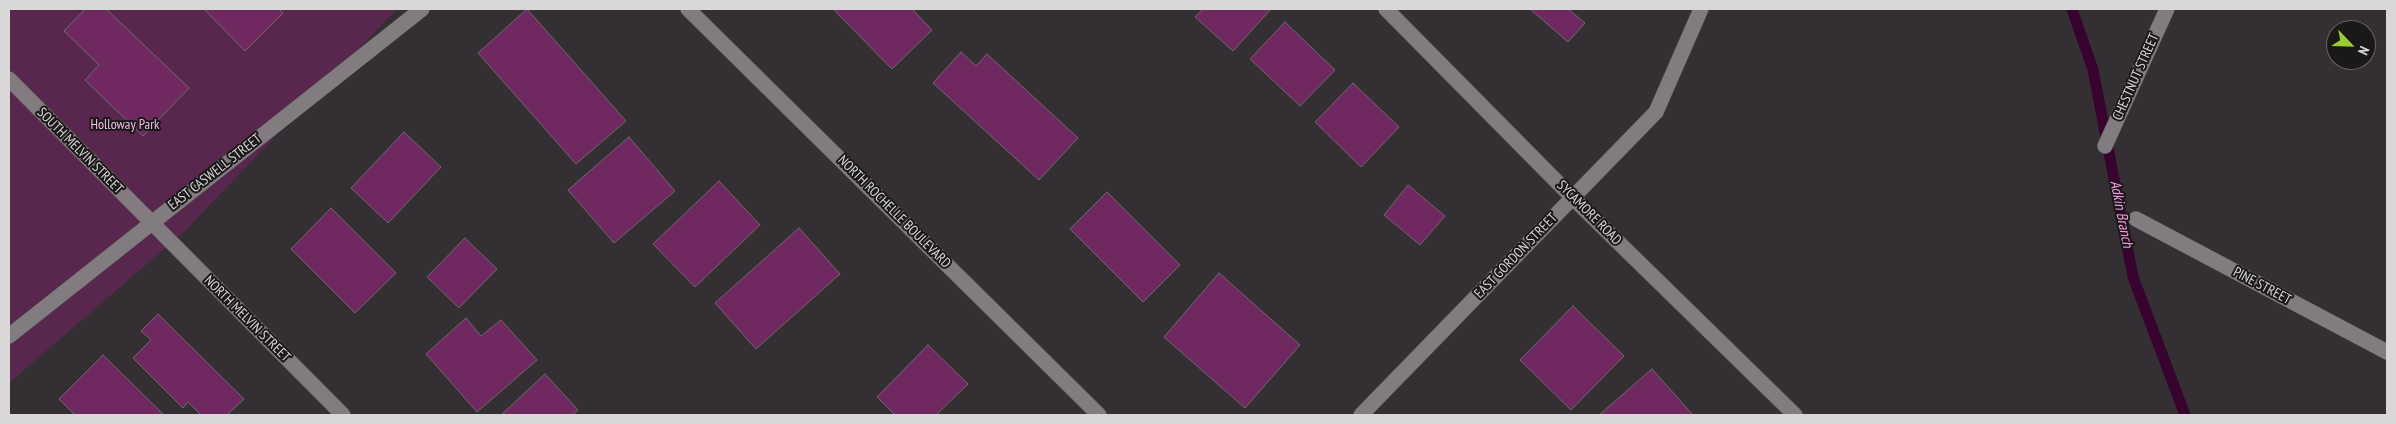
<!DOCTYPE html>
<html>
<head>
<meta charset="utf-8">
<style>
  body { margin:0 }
  #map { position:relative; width:2396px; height:424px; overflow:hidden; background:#342f32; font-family:"PT Sans Narrow",sans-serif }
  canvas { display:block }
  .frame { position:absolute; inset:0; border:10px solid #dad7d9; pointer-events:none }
  .north { position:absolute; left:2326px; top:20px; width:50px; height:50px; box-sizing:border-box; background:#1a1819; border:1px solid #676466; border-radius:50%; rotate:114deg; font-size:14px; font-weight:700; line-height:20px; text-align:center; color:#dad7d9 }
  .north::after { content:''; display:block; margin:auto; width:18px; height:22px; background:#9acb35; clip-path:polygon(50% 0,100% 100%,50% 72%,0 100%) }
</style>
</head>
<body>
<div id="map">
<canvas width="2396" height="424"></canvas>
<div class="frame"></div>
<div class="north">N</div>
</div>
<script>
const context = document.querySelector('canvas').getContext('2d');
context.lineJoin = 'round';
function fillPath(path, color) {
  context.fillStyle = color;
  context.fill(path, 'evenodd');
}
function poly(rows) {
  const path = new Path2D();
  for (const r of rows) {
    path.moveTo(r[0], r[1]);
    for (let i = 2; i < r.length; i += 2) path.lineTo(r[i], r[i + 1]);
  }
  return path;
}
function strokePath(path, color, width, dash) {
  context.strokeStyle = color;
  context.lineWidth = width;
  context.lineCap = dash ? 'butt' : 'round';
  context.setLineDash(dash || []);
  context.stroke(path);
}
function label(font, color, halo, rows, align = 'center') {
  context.font = font + ' "PT Sans Narrow",sans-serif';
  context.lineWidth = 4;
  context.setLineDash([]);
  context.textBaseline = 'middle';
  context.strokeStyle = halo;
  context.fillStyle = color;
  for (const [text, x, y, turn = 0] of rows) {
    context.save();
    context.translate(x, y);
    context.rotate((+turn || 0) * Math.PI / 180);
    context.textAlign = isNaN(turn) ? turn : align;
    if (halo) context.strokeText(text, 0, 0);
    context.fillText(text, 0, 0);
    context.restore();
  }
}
const green = poly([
  [9,9,397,9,184,232,9,383]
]);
const stream = poly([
  [2072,9,2093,70,2133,277,2185,415]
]);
const building = poly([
  [85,9,106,9,189,88,143,136,85,80,99,65,64,31,85,9],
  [204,9,279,9,283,13,245,51,204,9],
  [527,9,626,121,576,164,478,53,527,9],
  [833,9,912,9,932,30,892,69,833,9],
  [1203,9,1271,9,1233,51,1195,17,1203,9],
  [1530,9,1568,9,1585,23,1568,42,1530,9],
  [1285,22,1335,70,1300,106,1250,59,1285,22],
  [961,52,976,66,987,54,1078,138,1039,180,933,83,961,52],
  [1353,83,1399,127,1361,167,1315,122,1353,83],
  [404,132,441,167,388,223,351,188,404,132],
  [629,137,675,191,614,243,568,190,629,137],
  [719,181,760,225,695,287,653,244,719,181],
  [1408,185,1445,216,1420,245,1384,215,1408,185],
  [1107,192,1180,265,1143,302,1070,229,1107,192],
  [331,208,396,273,355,313,291,249,331,208],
  [799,228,840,274,756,349,715,303,799,228],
  [465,238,497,269,459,308,427,277,465,238],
  [1219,273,1300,345,1245,408,1164,337,1219,273],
  [1573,306,1624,356,1571,410,1520,360,1573,306],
  [158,314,244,399,227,415,201,415,188,402,183,408,133,358,151,340,141,331,158,314],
  [466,318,481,336,501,320,537,360,477,412,426,354,466,318],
  [928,345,968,384,936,415,895,415,877,397,928,345],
  [103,355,164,415,75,415,59,399,103,355],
  [1652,369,1693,415,1599,415,1652,369],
  [545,374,578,410,572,415,501,415,545,374]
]);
const street = poly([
  [688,9,1099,415],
  [1386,9,1573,198,1795,415],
  [9,79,343,415],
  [2105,146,2167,9],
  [2136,219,2387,352],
  [9,336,422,9],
  [1361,415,1656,112,1701,9]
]);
const streetNames = [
  ["CHESTNUT STREET",2136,77,-66],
  ["SOUTH MELVIN STREET",80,151,45],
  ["EAST CASWELL STREET",215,172,-38],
  ["NORTH ROCHELLE BOULEVARD",894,212,45],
  ["SYCAMORE ROAD",1589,213,45],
  ["EAST GORDON STREET",1516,256,-46],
  ["PINE STREET",2262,286,28],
  ["NORTH MELVIN STREET",247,319,45]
];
const parkNames = [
  ["Holloway Park",125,125]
];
const waterNames = [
  ["Adkin Branch",2121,214,79]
];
fillPath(green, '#59274e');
strokePath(stream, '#39032f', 11);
fillPath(building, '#6f2860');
strokePath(building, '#6f696d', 1);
strokePath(street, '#514d4f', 16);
strokePath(street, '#827b80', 15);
label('14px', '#dad7d9', '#1a1819', streetNames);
label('14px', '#f9bbe8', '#1a1819', parkNames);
label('italic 15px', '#ff99e6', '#1a1819', waterNames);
</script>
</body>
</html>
